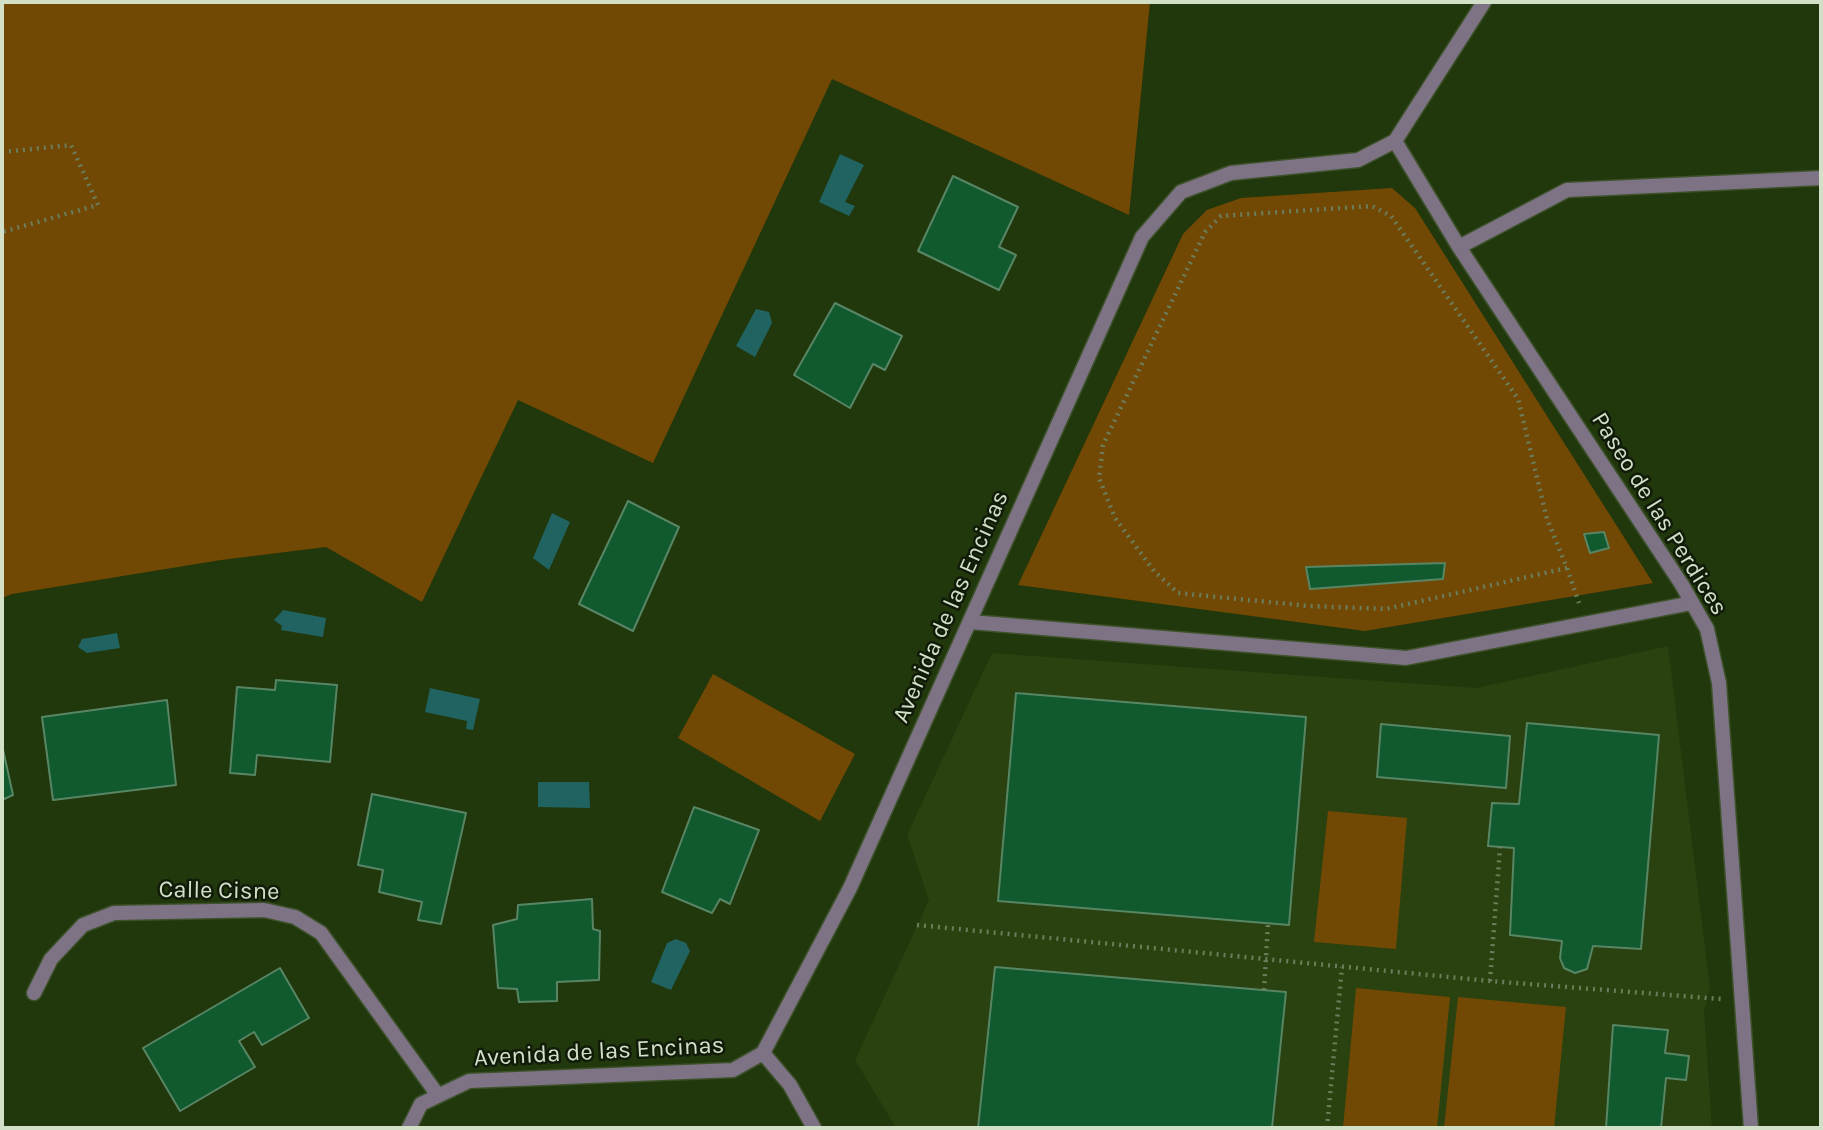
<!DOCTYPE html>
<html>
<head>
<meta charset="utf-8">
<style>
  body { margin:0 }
  #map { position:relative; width:1823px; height:1130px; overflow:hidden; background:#21370c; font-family:Karla,sans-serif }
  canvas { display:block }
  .frame { position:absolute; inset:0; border:4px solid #d2e0c8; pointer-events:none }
</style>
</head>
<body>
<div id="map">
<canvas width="1823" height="1130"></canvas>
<div class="frame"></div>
</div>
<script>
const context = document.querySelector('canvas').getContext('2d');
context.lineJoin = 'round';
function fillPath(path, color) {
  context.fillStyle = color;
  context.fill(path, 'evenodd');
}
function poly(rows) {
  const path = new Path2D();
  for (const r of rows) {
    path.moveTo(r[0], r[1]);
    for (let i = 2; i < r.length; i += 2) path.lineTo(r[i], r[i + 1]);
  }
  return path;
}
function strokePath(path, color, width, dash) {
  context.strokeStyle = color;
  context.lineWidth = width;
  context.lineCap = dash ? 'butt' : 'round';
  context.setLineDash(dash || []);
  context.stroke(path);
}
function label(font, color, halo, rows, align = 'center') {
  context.font = font + ' Karla,sans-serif';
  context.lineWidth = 5;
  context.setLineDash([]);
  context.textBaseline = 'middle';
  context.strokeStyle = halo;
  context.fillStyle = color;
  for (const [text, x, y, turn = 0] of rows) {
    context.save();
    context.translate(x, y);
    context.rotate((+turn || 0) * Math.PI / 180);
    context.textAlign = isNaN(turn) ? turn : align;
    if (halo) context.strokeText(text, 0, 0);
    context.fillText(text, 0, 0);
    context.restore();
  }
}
const built = poly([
  [1668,646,1710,988,1704,1011,1712,1128,896,1128,855,1060,929,900,907,835,992,653,1476,688]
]);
const green = poly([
  [2,2,1150,2,1129,215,832,79,653,463,518,400,422,602,326,547,221,560,12,594,2,598],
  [1392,188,1415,208,1653,583,1365,631,1018,585,1183,234,1207,210,1241,198],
  [713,674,855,754,820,821,678,738],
  [1328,811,1407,818,1396,949,1314,942],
  [1356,988,1450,997,1437,1128,1343,1128],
  [1458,997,1566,1007,1554,1128,1444,1128]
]);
const water = poly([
  [840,154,864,165,845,202,855,206,849,216,819,202],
  [756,309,769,312,772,323,755,357,736,346],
  [552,513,570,522,549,570,533,558],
  [283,610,326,618,323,637,281,630,282,626,274,620],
  [117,633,120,648,87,653,78,647,82,639],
  [430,688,480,699,473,730,466,729,467,721,425,712],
  [538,782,589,782,590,808,538,807],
  [676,939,686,943,690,951,671,990,651,982,667,943]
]);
const building = poly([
  [953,176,1018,207,999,247,1016,255,999,290,918,251,953,176],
  [835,303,902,336,885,370,873,364,850,408,794,375,835,303],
  [628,501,679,527,633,631,579,604,628,501],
  [1604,532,1609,548,1590,553,1584,534,1604,532],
  [1445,563,1443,579,1310,589,1306,567,1445,563],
  [276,680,337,685,330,762,257,755,255,775,230,773,237,687,275,690,276,680],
  [1016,693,1306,717,1289,925,998,901,1016,693],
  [167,700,176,785,53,800,42,717,167,700],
  [1527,723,1659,735,1641,949,1593,946,1587,969,1575,973,1564,968,1560,958,1562,941,1510,935,1514,848,1488,846,1492,803,1519,804,1527,723],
  [1381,724,1510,736,1506,788,1377,777,1381,724],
  [2,745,13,795,2,800,2,745],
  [372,794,466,813,441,924,418,920,422,902,379,892,383,870,358,865,372,794],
  [694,807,759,830,730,904,720,899,712,913,662,892,694,807],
  [592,899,593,929,600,931,599,980,557,982,557,1001,519,1002,517,989,498,988,493,925,517,919,518,905,592,899],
  [995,967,1286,992,1272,1128,978,1128,995,967],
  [280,968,309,1018,262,1045,254,1032,239,1041,255,1067,180,1111,143,1048,280,968],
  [1613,1025,1668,1030,1665,1053,1689,1056,1686,1080,1666,1078,1661,1128,1606,1128,1613,1025]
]);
const path = poly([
  [2,152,71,145,98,205,2,232],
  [1567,568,1386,609,1309,606,1178,593,1154,571,1115,518,1099,478,1103,445,1205,232,1221,216,1372,206,1391,216,1518,399,1547,519,1567,568,1579,603],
  [917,925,1490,981,1721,999],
  [1490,981,1500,847],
  [1264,990,1268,924],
  [1327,1128,1342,967]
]);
const service = poly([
  [970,622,1406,658,1692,603]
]);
const minor = poly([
  [1395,141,1459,247,1682,585,1707,629,1719,683,1751,1128],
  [1459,247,1567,190,1821,178],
  [34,993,51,959,83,925,114,913,264,910,295,917,321,933,437,1094],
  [763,1053,790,1085,814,1128],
  [409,1128,421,1104,469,1081,733,1070,763,1053,850,888,1142,237,1181,192,1231,173,1358,160,1395,141,1484,2]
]);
const streetNames = [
  ["Paseo de las Perdices",1659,514,58],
  ["Avenida de las Encinas",951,607,-66],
  ["Calle Cisne",219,891,1],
  ["Avenida de las Encinas",599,1052,-3]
];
fillPath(built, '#29420f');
fillPath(green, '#724904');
fillPath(water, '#216361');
fillPath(building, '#11592f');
strokePath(building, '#588665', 2);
strokePath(service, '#3d522a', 17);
strokePath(minor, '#3d522a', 17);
strokePath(path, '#6b7d5a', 4.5, [2, 5]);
strokePath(service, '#7e7285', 14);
strokePath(minor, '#7e7285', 14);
label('24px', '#d2e0c8', '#111b09', streetNames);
</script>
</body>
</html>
